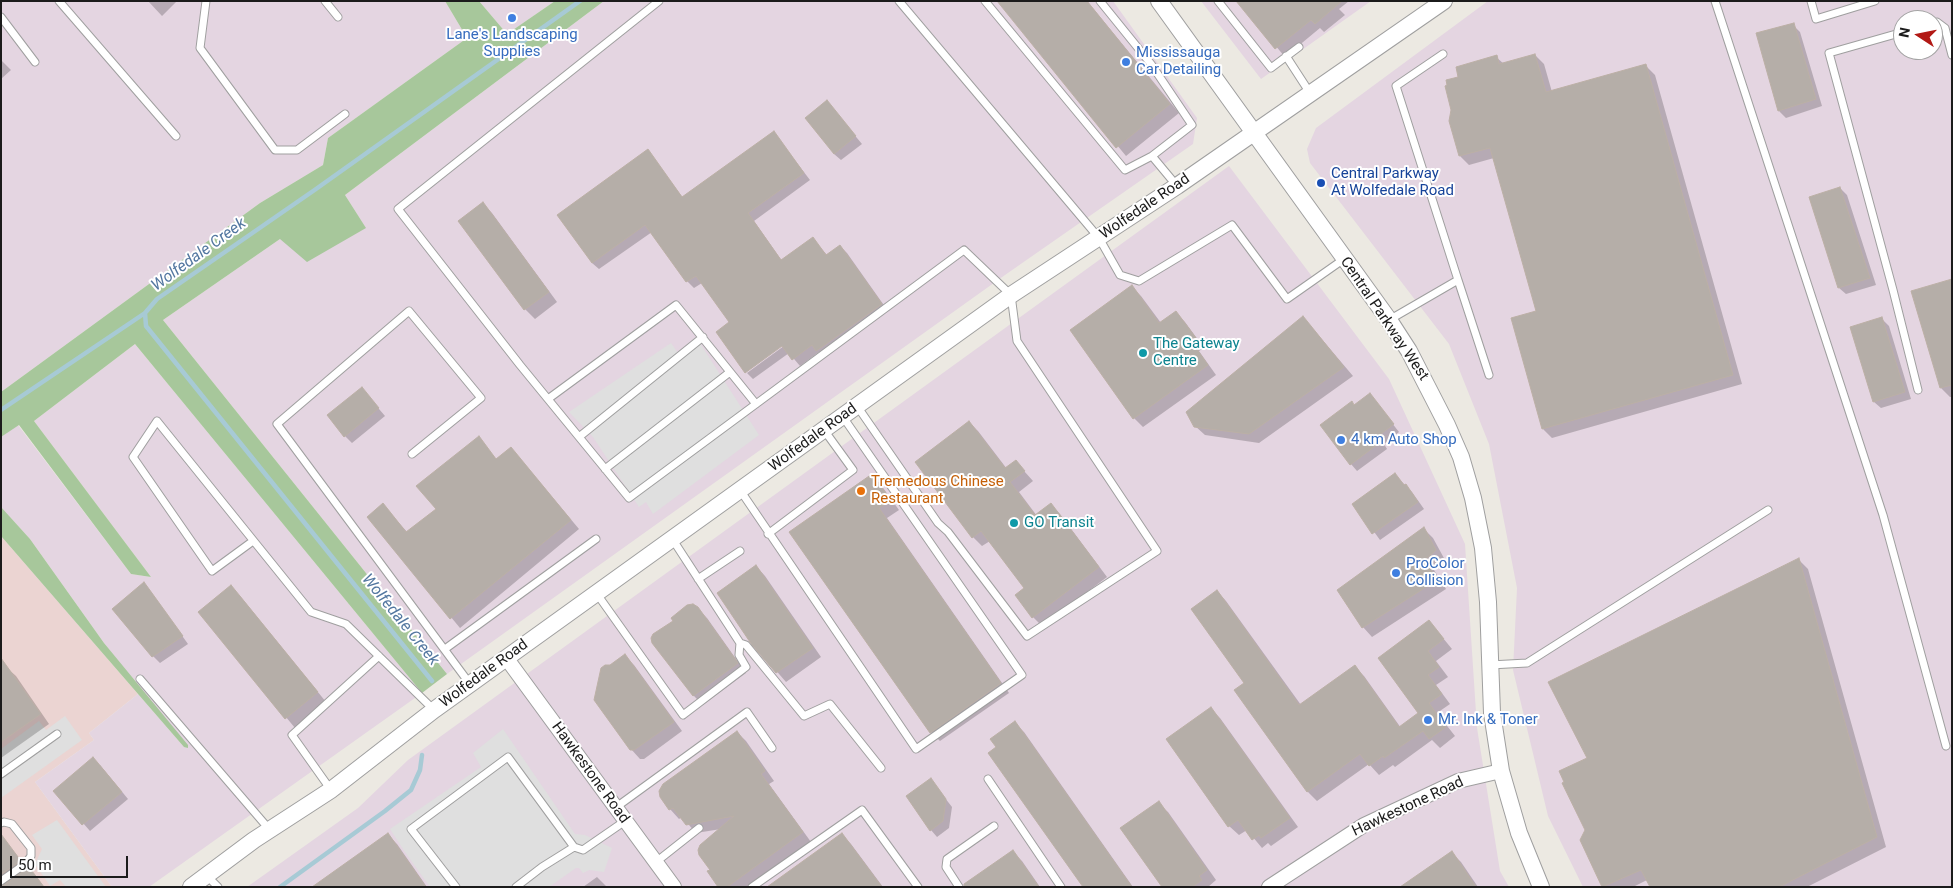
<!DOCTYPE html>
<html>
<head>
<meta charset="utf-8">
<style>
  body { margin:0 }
  #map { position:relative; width:1953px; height:888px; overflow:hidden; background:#ece9e2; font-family:Roboto,sans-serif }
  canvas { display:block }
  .frame { position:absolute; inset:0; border:2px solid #1b1b1b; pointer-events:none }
  .north { position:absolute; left:1893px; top:10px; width:50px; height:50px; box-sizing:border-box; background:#fff; border:1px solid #a4a4a4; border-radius:50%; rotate:281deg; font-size:14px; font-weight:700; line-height:20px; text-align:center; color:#1b1b1b }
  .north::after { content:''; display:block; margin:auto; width:18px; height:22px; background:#b21915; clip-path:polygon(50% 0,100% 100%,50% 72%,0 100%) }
  .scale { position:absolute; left:10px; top:856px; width:118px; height:22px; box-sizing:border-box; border:2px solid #1b1b1b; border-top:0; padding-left:6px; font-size:15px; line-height:18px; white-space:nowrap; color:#1b1b1b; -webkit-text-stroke:4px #fff; paint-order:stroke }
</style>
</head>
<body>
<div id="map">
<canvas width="1953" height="888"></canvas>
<div class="frame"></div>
<div class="north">N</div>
<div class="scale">50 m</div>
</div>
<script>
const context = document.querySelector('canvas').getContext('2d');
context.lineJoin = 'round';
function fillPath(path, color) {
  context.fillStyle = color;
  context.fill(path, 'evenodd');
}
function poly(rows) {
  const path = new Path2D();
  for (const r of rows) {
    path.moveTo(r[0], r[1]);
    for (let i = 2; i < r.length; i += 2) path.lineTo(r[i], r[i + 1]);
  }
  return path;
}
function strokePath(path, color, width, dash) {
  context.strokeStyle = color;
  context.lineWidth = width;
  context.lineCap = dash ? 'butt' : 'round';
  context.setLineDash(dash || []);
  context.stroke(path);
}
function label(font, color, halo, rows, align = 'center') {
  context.font = font + ' Roboto,sans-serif';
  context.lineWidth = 4;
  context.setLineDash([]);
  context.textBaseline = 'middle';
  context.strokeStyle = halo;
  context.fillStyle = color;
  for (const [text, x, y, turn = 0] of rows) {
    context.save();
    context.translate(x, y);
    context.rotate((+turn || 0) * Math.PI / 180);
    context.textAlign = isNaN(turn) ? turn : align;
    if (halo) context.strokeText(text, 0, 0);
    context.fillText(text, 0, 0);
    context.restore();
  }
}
const commercial = poly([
  [1,536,138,694,89,733,94,740,35,782,112,887,1,887]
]);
const industrial = poly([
  [1,1,445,1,467,38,328,138,323,165,260,203,1,392],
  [479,1,555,1,507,34],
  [604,1,1113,1,1197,118,1193,144,1005,275,447,674,163,320,280,239,365,227,345,195],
  [1201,1,1371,1,1261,79],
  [1488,1,1952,1,1952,887,1583,887,1548,816,1513,670,1517,588,1489,444,1449,344,1310,163,1307,149,1316,128],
  [1903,20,1933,20,1933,50,1903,50],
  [1229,166,1389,379,1465,544,1477,728,1500,871,1509,887,247,887,358,808,408,760],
  [135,344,422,693,149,887,112,887,35,782,94,740,89,733,138,694,184,747,104,643,30,539,1,507,1,437,18,425,131,574,151,577,34,421]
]);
const forest = poly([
  [445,1,479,1,507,34,555,1,604,1,345,195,366,228,307,262,280,239,163,320,447,674,422,693,135,344,34,421,151,577,131,574,19,425,1,437,1,392,260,203,323,165,328,138,467,38],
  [1,507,30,539,104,643,188,745,188,748,184,747,1,536]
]);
const parking = poly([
  [696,337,759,435,653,514,646,502,639,507,593,437,569,412,671,343,678,353],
  [65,716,82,740,1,798,1,749,39,721,46,730],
  [503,729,575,834,585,835,612,848,604,872,589,870,583,873,579,868,576,868,549,887,430,887,405,852,390,829,481,767,473,753],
  [57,820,106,887,66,887,60,880,50,886,35,864,42,849,32,835]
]);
const shadow = poly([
  [148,1,177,1,162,16],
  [998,1,1087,1,1179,113,1126,156],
  [1238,1,1349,1,1339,9,1345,15,1324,32,1320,28,1285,57],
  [1793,25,1800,32,1822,106,1786,118,1779,111,1758,34],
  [1535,55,1544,64,1552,92,1646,66,1655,75,1742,384,1552,438,1543,429,1538,312,1494,158,1469,165,1460,156,1460,78,1496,57,1504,64],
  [1,60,11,70,1,79],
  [827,102,862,144,841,160,834,154],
  [774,133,810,180,754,221,782,261,813,239,827,255,840,246,847,253,888,311,824,357,819,352,800,366,789,353,753,379,747,373,788,343,731,323,702,283,694,288,687,281,652,232,599,269,592,263,648,151,683,198],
  [1840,188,1847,195,1876,285,1846,294,1839,288],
  [483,204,492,213,557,302,535,319,525,309,460,221],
  [1952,281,1952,397,1950,397,1941,388,1913,292],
  [1132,287,1141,296,1161,323,1176,313,1185,322,1204,348,1199,351,1216,375,1143,427,1134,418,1071,330],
  [1303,317,1353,376,1259,443,1205,435,1195,426],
  [1882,319,1889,326,1911,399,1881,408,1874,402],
  [362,389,385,416,352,443,345,436],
  [1370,395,1399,432,1384,444,1387,449,1357,471,1351,464,1355,406],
  [969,422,978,431,1007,469,1016,462,1033,481,1019,492,1037,516,1051,505,1060,514,1107,577,1042,626,1033,617,1026,589,990,541,982,546,973,537,917,462],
  [478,438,497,460,511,448,579,529,460,628,368,517,383,505,408,533,437,509],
  [872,475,881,485,899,510,887,518,1009,693,940,741,931,732,791,533],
  [1395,475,1412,492,1424,509,1380,540,1354,504],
  [1424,529,1433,538,1445,560,1434,570,1446,589,1372,637,1363,627],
  [1799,560,1808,569,1886,847,1807,887,1651,887,1647,880,1633,887,1604,887,1581,840,1586,830,1589,758],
  [756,566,765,576,821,657,786,682,753,644],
  [150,591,188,644,160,663,153,656],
  [1217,591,1226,601,1301,705,1355,667,1364,676,1401,728,1420,713,1429,621,1452,649,1436,661,1448,677,1436,685,1450,704,1437,713,1455,736,1440,748,1432,740,1395,767,1393,765,1379,775,1369,764,1317,801,1308,792,1236,691,1246,683],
  [240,596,326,702,295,728,200,613],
  [697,608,707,618,746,673,703,705,694,696,653,640],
  [625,656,634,665,682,731,644,759,640,759,631,749,610,667],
  [6,667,16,676,49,724,1,758,1,671],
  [1211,709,1220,718,1298,827,1271,846,1268,843,1262,848,1247,830,1239,835,1229,826,1168,740],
  [1015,723,1024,732,1133,887,1085,887],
  [737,732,746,741,774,781,769,784,811,842,749,887,720,887,711,870,721,829,696,833,682,817,679,819,670,809,661,796],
  [100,765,128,799,90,831,55,791],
  [931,780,952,807,949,828,937,837,931,830],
  [1158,803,1168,812,1216,880,1208,887,1163,887],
  [1,835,28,870,36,876,44,887,1,887],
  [388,835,397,844,427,887,314,887],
  [842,835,851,844,883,887,769,887],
  [1012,851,1022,861,1040,887,973,887],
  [1452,853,1461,862,1478,887,1402,887],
  [597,877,607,887,583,887]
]);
const stream = poly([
  [1,410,145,313],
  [432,681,146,326,145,313,157,299,316,189,580,1],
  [280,887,385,811,411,790,420,770,422,755]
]);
const building = poly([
  [997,1,1087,1,1170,104,1116,148,997,1],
  [1236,1,1342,1,1315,24,1311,20,1275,49,1236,1],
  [1794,23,1816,99,1778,111,1756,33,1794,23],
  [1535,54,1546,92,1646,64,1733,375,1542,429,1511,318,1536,311,1490,148,1459,156,1449,121,1451,110,1445,86,1447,85,1446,80,1458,77,1456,67,1497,55,1499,64,1535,54],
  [827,100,856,136,834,154,805,118,827,100],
  [774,131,804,173,748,213,781,260,813,237,826,255,840,245,882,304,816,351,812,345,792,360,782,346,745,373,716,332,729,322,696,276,686,282,645,225,592,263,557,215,648,149,682,197,774,131],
  [1840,187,1870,278,1838,288,1809,197,1840,187],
  [483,202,549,292,524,310,458,221,483,202],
  [1952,279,1952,385,1940,388,1911,291,1952,279],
  [1132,285,1159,323,1176,311,1196,338,1191,341,1208,365,1133,419,1070,330,1132,285],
  [1303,316,1344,367,1249,434,1194,427,1186,412,1303,316],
  [1882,317,1905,392,1873,402,1850,327,1882,317],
  [362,387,379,408,344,437,327,415,362,387],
  [1370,393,1394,424,1378,436,1382,441,1350,465,1320,425,1352,401,1354,405,1370,393],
  [969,421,1005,468,1016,460,1025,471,1010,482,1035,515,1051,503,1099,567,1032,618,1015,595,1024,588,981,531,972,538,915,462,969,421],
  [479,436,496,459,511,447,571,520,450,619,367,517,383,503,406,532,436,509,416,486,479,436],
  [1395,473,1404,485,1406,484,1418,502,1372,534,1352,504,1395,473],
  [872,474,891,500,879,508,1001,683,930,733,789,532,872,474],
  [1424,527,1436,550,1425,560,1437,580,1362,628,1337,590,1424,527],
  [1799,558,1877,837,1779,887,1650,887,1641,870,1602,887,1580,840,1585,830,1562,783,1564,782,1559,771,1587,758,1548,682,1799,558],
  [756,565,813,648,776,673,752,645,717,593,756,565],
  [144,582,183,636,152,657,112,609,144,582],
  [231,585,318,692,285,719,198,612,231,585],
  [1217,590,1299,705,1355,665,1399,727,1418,713,1378,658,1429,620,1444,639,1428,651,1439,667,1428,675,1442,694,1429,703,1446,727,1429,739,1423,731,1384,758,1383,756,1369,766,1360,754,1307,792,1234,690,1244,683,1191,609,1217,590],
  [693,604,698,607,738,663,693,696,652,643,651,638,653,634,673,621,671,618,687,605,693,604],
  [625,654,674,722,634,750,630,750,594,700,601,668,605,665,610,665,625,654],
  [1,658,41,714,1,742,1,658],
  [1211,707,1290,818,1261,838,1259,835,1252,840,1238,820,1228,827,1166,739,1211,707],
  [1015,721,1132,887,1083,887,988,753,996,747,990,739,1015,721],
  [737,731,765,771,761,774,803,832,727,887,718,887,707,871,710,870,699,855,698,850,700,845,734,816,686,825,673,808,669,810,660,797,659,791,663,784,737,731],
  [93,757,122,792,82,825,53,791,93,757],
  [931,778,946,799,943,821,930,831,906,796,931,778],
  [1159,801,1207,870,1199,876,1202,880,1192,887,1162,887,1120,828,1159,801],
  [388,833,426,887,312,887,388,833],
  [842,833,882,887,767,887,842,833],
  [1,834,21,861,1,874,1,834],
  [1013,850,1039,887,964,887,964,884,1013,850],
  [1452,851,1476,887,1400,887,1452,851],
  [29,867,44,887,1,887,4,885,29,867]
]);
const service = poly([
  [59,1,176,136],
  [206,1,200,48,275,150,297,150,345,114],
  [325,1,338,17],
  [659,1,398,209,520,365,629,498,964,250,1011,295,1017,341,1157,551,1027,636,948,532,938,523,857,406],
  [899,1,1099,238,1120,275,1139,281,1232,225,1287,299,1344,259],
  [985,1,1125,170,1152,156,1177,186],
  [1100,1,1151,64,1192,125,1152,156],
  [1218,1,1271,68,1299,47],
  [1715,1,1883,515,1946,746],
  [1811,1,1816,19,1875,1],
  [1,17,35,62],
  [1933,23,1937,22,1945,28,1952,55],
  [1903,32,1829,53,1893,290,1918,390],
  [1286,56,1310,93],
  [1458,280,1489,375],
  [1389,320,1458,280,1396,86,1443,54],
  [548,399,676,305,756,404],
  [579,437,703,337],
  [412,454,481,398,409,311,277,424,470,684],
  [605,469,730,372],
  [740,490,916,749,1022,675,843,417],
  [768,534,853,470,824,430],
  [673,540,740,643,746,645,804,716,830,704,881,768],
  [253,541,212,571,133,457,157,421,311,612,346,624,434,710],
  [698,579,740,551],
  [597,594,683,715,746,667,739,655,740,643],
  [445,649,596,539],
  [1490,665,1527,663,1768,510],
  [140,679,269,829],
  [1,774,57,734],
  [988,779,1061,887],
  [331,790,292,735,379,656],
  [615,808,747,712,772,748],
  [1,823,4,822,12,824,31,848,31,856,25,864,1,881],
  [656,862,699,828],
  [206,875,218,887],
  [456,887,411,829,508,757,574,847,583,850,625,821],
  [516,887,542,867,574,847],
  [752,887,862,810,918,887],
  [959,887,946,867,947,859,994,826]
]);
const minor = poly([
  [507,659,674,887],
  [1269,887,1364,825,1458,781,1501,771]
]);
const tertiary = poly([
  [1159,1,1389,320,1409,351,1447,425,1461,457,1473,498,1483,548,1488,602,1492,713,1501,771,1519,833,1541,887],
  [191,887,254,840,331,790,434,710,1011,295,1177,186,1444,1]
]);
const markers = [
  [512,18,5,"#3f7fe0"],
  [1126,62,5,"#3f7fe0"],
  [1321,183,5,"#1a4fb4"],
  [1143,353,5,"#0f9aa8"],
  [1341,440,5,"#3f7fe0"],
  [861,491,5,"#e8710a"],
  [1014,523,5,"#0f9aa8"],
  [1396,573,5,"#3f7fe0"],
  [1428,720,5,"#3f7fe0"]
];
const shopNames = [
  ["Lane's Landscaping",512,35,"center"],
  ["Supplies",512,52,"center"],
  ["Mississauga",1136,53],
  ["Car Detailing",1136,70],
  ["4 km Auto Shop",1351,440],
  ["ProColor",1406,564],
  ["Collision",1406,581],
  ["Mr. Ink & Toner",1438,720]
];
const transitNames = [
  ["Central Parkway",1331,174],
  ["At Wolfedale Road",1331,191]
];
const streetNames = [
  ["Wolfedale Road",1145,207,-34],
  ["Central Parkway West",1384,319,56],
  ["Wolfedale Road",813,438,-36],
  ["Wolfedale Road",484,674,-36],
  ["Hawkestone Road",590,773,54],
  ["Hawkestone Road",1408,807,-25]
];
const cultureNames = [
  ["The Gateway",1153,344],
  ["Centre",1153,361],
  ["GO Transit",1024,523]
];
const foodNames = [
  ["Tremedous Chinese",871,482],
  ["Restaurant",871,499]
];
const waterNames = [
  ["Wolfedale Creek",199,255,-36],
  ["Wolfedale Creek",400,620,51]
];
fillPath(commercial, '#ebd4d2');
fillPath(industrial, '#e4d5e1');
fillPath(forest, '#a7c79b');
fillPath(parking, '#dfdfdf');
fillPath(shadow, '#0003');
strokePath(stream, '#a7cad5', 4.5);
fillPath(building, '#b5aea8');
strokePath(building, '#bcb0a6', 1);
strokePath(service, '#9f9f9f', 9);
strokePath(minor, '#9f9f9f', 16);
strokePath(tertiary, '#9f9f9f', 18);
strokePath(service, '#fff', 7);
strokePath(minor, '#fff', 14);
strokePath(tertiary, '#fff', 16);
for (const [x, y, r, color] of markers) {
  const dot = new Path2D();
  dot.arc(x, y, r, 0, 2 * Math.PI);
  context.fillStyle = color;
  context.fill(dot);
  strokePath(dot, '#fff', 2);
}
label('15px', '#366cbe', '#fff', shopNames, 'left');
label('15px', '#164399', '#fff', transitNames, 'left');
label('15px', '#1b1b1b', '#fff', streetNames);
label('15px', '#0d838f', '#fff', cultureNames, 'left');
label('15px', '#c56008', '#fff', foodNames, 'left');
label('italic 16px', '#5377a0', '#fff', waterNames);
</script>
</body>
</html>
